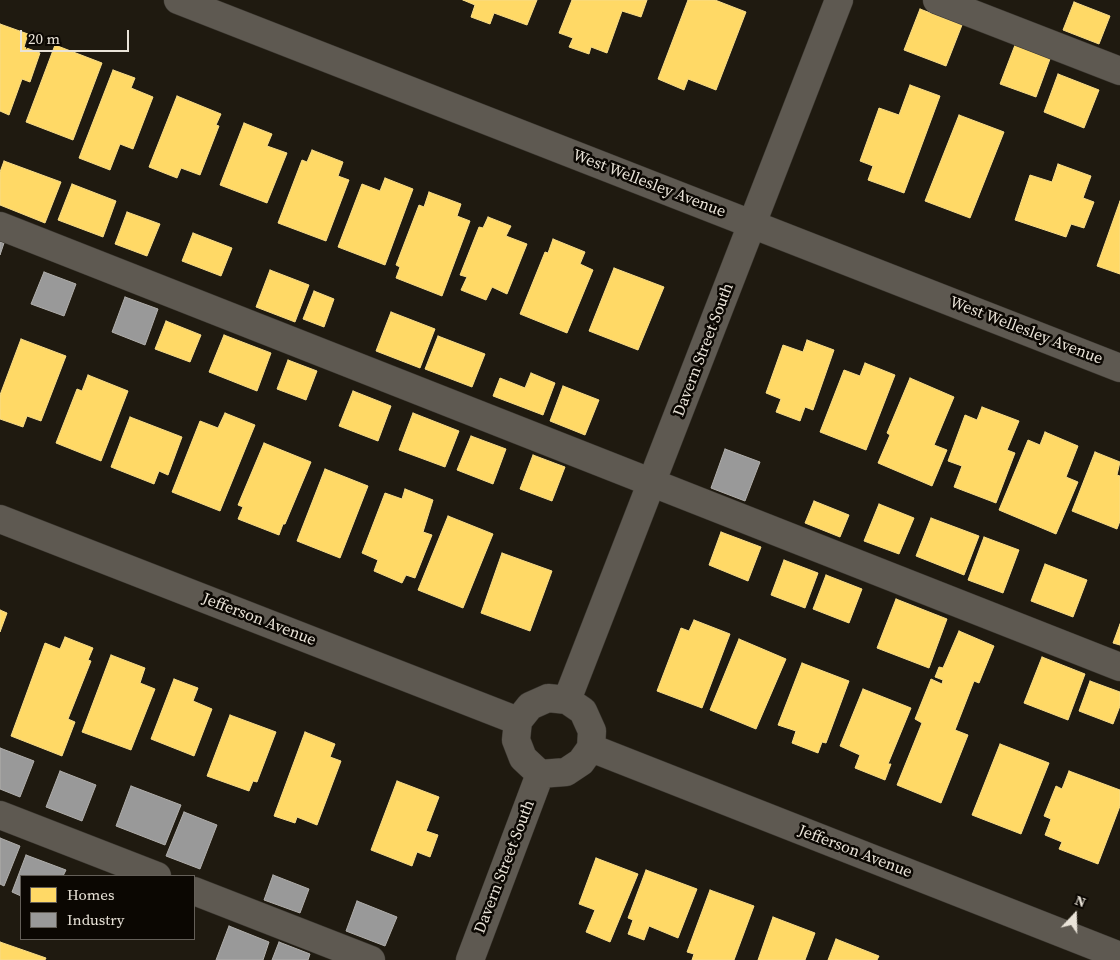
<!DOCTYPE html>
<html>
<head>
<meta charset="utf-8">
<style>
  body { margin:0 }
  #map { position:relative; width:1120px; height:960px; overflow:hidden; background:#1f1a10; font-family:"Source Serif 4",serif }
  canvas { display:block }
  .legend { position:absolute; left:20px; top:875px; width:175px; height:65px; box-sizing:border-box; background:#0b0702; border:1px solid #645f58; margin:0; padding:6px 9px; list-style:none; font-size:15px; color:#e9e3d8 }
  .legend li { display:flex; align-items:center; gap:10px; height:25px }
  .legend b { width:25px; border:1px solid #645f58 }
  .north { position:absolute; left:1050px; top:890px; width:50px; height:50px; -webkit-text-stroke:4px #0b0702; paint-order:stroke; rotate:21deg; font-size:14px; font-weight:700; line-height:20px; text-align:center; color:#e9e3d8 }
  .north::after { content:''; display:block; margin:auto; width:18px; height:22px; background:#e9e3d8; clip-path:polygon(50% 0,100% 100%,50% 72%,0 100%) }
  .scale { position:absolute; left:20px; top:30px; width:109px; height:22px; box-sizing:border-box; border:2px solid #e9e3d8; border-top:0; padding-left:6px; font-size:15px; line-height:18px; white-space:nowrap; color:#e9e3d8; -webkit-text-stroke:4px #0b0702; paint-order:stroke }
</style>
</head>
<body>
<div id="map">
<canvas width="1120" height="960"></canvas>
<ul class="legend">
<li><b style="height:14px;background:#ffd966"></b>Homes</li>
<li><b style="height:14px;background:#999"></b>Industry</li>
</ul>
<div class="north">N</div>
<div class="scale">20 m</div>
</div>
<script>
const context = document.querySelector('canvas').getContext('2d');
context.lineJoin = 'round';
function fillPath(path, color) {
  context.fillStyle = color;
  context.fill(path, 'evenodd');
}
function poly(rows) {
  const path = new Path2D();
  for (const r of rows) {
    path.moveTo(r[0], r[1]);
    for (let i = 2; i < r.length; i += 2) path.lineTo(r[i], r[i + 1]);
  }
  return path;
}
function strokePath(path, color, width, dash) {
  context.strokeStyle = color;
  context.lineWidth = width;
  context.lineCap = dash ? 'butt' : 'round';
  context.setLineDash(dash || []);
  context.stroke(path);
}
function label(font, color, halo, rows, align = 'center') {
  context.font = font + ' "Source Serif 4",serif';
  context.lineWidth = 5;
  context.setLineDash([]);
  context.textBaseline = 'middle';
  context.strokeStyle = halo;
  context.fillStyle = color;
  for (const [text, x, y, turn = 0] of rows) {
    context.save();
    context.translate(x, y);
    context.rotate((+turn || 0) * Math.PI / 180);
    context.textAlign = isNaN(turn) ? turn : align;
    if (halo) context.strokeText(text, 0, 0);
    context.fillText(text, 0, 0);
    context.restore();
  }
}
const homes = poly([
  [463,0,537,0,527,25,494,13,490,24,471,17,475,5,463,0],
  [572,0,647,0,641,17,622,11,607,53,591,47,589,54,569,47,573,38,559,33,572,0],
  [688,0,715,0,746,12,716,90,688,79,684,90,658,79,688,0],
  [1074,2,1110,16,1099,44,1063,30,1074,2],
  [920,9,962,25,946,66,904,50,920,9],
  [0,24,28,34,24,47,40,53,30,82,22,79,9,115,0,111,0,24],
  [55,45,102,63,73,140,26,122,55,45],
  [1015,45,1050,59,1036,97,1000,84,1015,45],
  [113,70,135,78,131,88,153,97,133,149,120,144,110,170,79,158,113,70],
  [1058,74,1099,90,1084,128,1044,112,1058,74],
  [910,85,940,96,904,193,868,180,873,166,860,161,879,108,899,115,910,85],
  [177,96,221,114,216,125,219,126,200,175,181,168,177,178,149,167,177,96],
  [959,115,1004,132,970,218,925,201,959,115],
  [244,123,272,134,267,146,287,153,267,203,220,185,244,123],
  [312,150,343,162,338,176,349,180,326,241,278,223,302,160,307,162,312,150],
  [4,161,61,182,45,223,0,205,0,172,4,161],
  [1058,164,1091,176,1083,198,1094,202,1084,228,1071,224,1066,237,1015,220,1030,175,1052,182,1058,164],
  [385,178,413,189,385,265,338,247,362,184,380,191,385,178],
  [72,184,116,201,103,237,58,220,72,184],
  [429,192,461,204,457,216,470,221,442,296,396,278,400,267,396,265,419,205,424,207,429,192],
  [1120,201,1120,274,1097,266,1120,201],
  [127,212,160,224,147,256,115,244,127,212],
  [488,217,511,226,506,236,527,244,507,294,492,287,486,300,461,290,467,277,460,275,479,227,483,228,488,217],
  [193,233,232,248,221,276,182,261,193,233],
  [553,239,585,252,580,264,593,270,567,333,520,314,545,252,548,253,553,239],
  [614,268,664,287,638,350,589,331,614,268],
  [270,270,309,285,295,322,256,307,270,270],
  [314,291,334,299,324,327,303,319,314,291],
  [391,312,435,329,420,368,376,351,391,312],
  [166,321,201,335,190,362,155,349,166,321],
  [224,335,271,353,257,391,209,372,224,335],
  [438,336,485,354,472,387,425,369,438,336],
  [21,339,66,356,41,421,27,416,23,427,0,419,0,395,21,339],
  [807,340,834,350,813,410,805,407,800,421,776,412,781,399,766,393,783,345,803,352,807,340],
  [288,360,317,371,306,400,277,389,288,360],
  [865,363,895,375,866,450,820,432,844,370,860,376,865,363],
  [531,373,555,383,543,415,493,396,500,378,525,388,531,373],
  [88,375,128,391,101,461,56,443,77,389,82,391,88,375],
  [910,378,954,397,934,445,947,450,932,486,878,463,890,435,887,433,910,378],
  [563,386,599,400,585,435,550,421,563,386],
  [353,391,391,406,378,441,339,426,353,391],
  [982,407,1019,421,1007,450,1015,453,996,503,954,487,962,466,948,461,965,415,977,420,982,407],
  [225,413,255,425,220,511,172,492,200,421,218,428,225,413],
  [413,413,459,431,445,467,399,450,413,413],
  [130,417,182,437,168,475,159,471,154,484,111,467,130,417],
  [1045,432,1078,446,1066,477,1078,482,1056,534,999,510,1028,440,1040,445,1045,432],
  [471,436,506,449,493,484,457,470,471,436],
  [264,443,311,462,285,524,283,524,279,535,238,519,243,507,238,505,264,443],
  [1095,452,1120,462,1117,475,1120,476,1120,521,1117,529,1072,511,1095,452],
  [533,455,565,467,552,501,520,489,533,455],
  [325,469,368,486,340,558,297,541,325,469],
  [405,489,433,500,423,532,432,535,415,578,406,575,402,583,374,571,378,560,362,553,385,493,402,499,405,489],
  [814,501,849,515,840,537,805,523,814,501],
  [879,504,914,518,899,554,864,541,879,504],
  [448,516,493,534,463,608,418,590,448,516],
  [931,518,979,536,964,575,916,556,931,518],
  [721,532,761,547,748,581,709,565,721,532],
  [984,537,1019,550,1003,593,968,580,984,537],
  [502,553,552,571,530,631,481,613,502,553],
  [784,560,818,573,805,608,771,595,784,560],
  [1045,564,1087,580,1073,617,1031,601,1045,564],
  [826,575,862,589,849,623,813,609,826,575],
  [896,599,947,619,929,668,877,648,896,599],
  [0,610,7,613,0,632,0,610],
  [694,620,730,634,702,708,657,691,681,628,689,631,694,620],
  [1120,624,1120,645,1113,643,1120,624],
  [959,631,994,646,979,683,974,681,955,730,968,735,941,803,897,785,922,723,915,719,931,679,942,684,943,680,935,677,939,667,943,668,959,631],
  [65,637,93,648,88,660,91,661,68,719,75,722,62,756,11,736,45,643,60,649,65,637],
  [739,639,786,659,756,729,710,710,739,639],
  [111,655,145,668,140,683,155,689,131,750,82,732,111,655],
  [1042,657,1085,674,1068,720,1024,703,1042,657],
  [802,663,849,681,826,743,822,742,818,753,792,743,796,731,778,725,802,663],
  [174,679,198,688,193,701,212,709,194,756,151,739,174,679],
  [1090,681,1120,692,1120,706,1113,724,1079,711,1090,681],
  [863,689,911,708,888,764,891,764,885,780,855,768,860,755,840,746,863,689],
  [230,715,276,732,257,782,253,781,249,791,207,776,230,715],
  [305,732,335,744,330,757,341,761,317,825,297,817,295,823,274,816,305,732],
  [1000,744,1049,763,1021,834,972,815,1000,744],
  [1069,771,1120,790,1120,806,1098,864,1059,849,1062,842,1045,835,1051,819,1044,816,1056,786,1062,789,1069,771],
  [397,781,439,797,426,831,438,835,430,857,417,852,412,866,371,850,397,781],
  [596,858,638,874,610,942,586,932,595,910,579,904,596,858],
  [646,870,697,889,678,938,649,926,644,940,628,934,633,920,628,918,646,870],
  [710,890,754,906,734,960,692,960,694,954,687,952,710,890],
  [773,917,815,933,805,960,758,960,773,917],
  [836,939,879,956,877,960,828,960,836,939],
  [0,942,46,958,45,960,0,960,0,942]
]);
const industry = poly([
  [0,242,4,243,0,255,0,242],
  [44,272,76,284,64,316,31,304,44,272],
  [125,297,158,309,145,345,112,332,125,297],
  [725,449,760,462,745,501,711,488,725,449],
  [0,748,34,761,20,797,0,789,0,748],
  [60,771,96,785,82,821,46,807,60,771],
  [131,786,181,805,165,845,116,826,131,786],
  [184,812,217,825,200,869,166,856,184,812],
  [0,838,20,846,4,886,0,884,0,838],
  [26,855,66,870,63,876,21,876,21,896,12,892,26,855],
  [273,875,309,889,300,913,264,900,273,875],
  [357,901,397,917,385,946,346,931,357,901],
  [229,926,269,942,263,960,216,960,229,926],
  [279,942,310,954,308,960,272,960,279,942]
]);
const minor = poly([
  [178,0,1120,368],
  [937,0,1120,71],
  [0,226,1120,667],
  [0,519,518,721],
  [548,698,567,700,583,711,592,731,591,748,581,762,566,772,540,774,523,758,516,740,518,721,530,706,548,698],
  [567,700,839,0],
  [591,748,1120,956],
  [0,815,157,876],
  [194,891,371,960],
  [470,960,540,774]
]);
const streetNames = [
  ["West Wellesley Avenue",649,184,21],
  ["West Wellesley Avenue",1026,331,21],
  ["Davern Street South",704,350,-69],
  ["Jefferson Avenue",259,620,21],
  ["Jefferson Avenue",855,852,21],
  ["Davern Street South",505,867,-69]
];
fillPath(homes, '#ffd966');
strokePath(homes, '#f8dc88', 1);
fillPath(industry, '#999');
strokePath(industry, '#b1afac', 1);
strokePath(minor, '#3a362f', 29);
strokePath(minor, '#5e5951', 28);
label('16px', '#e9e3d8', '#0b0702', streetNames);
</script>
</body>
</html>
